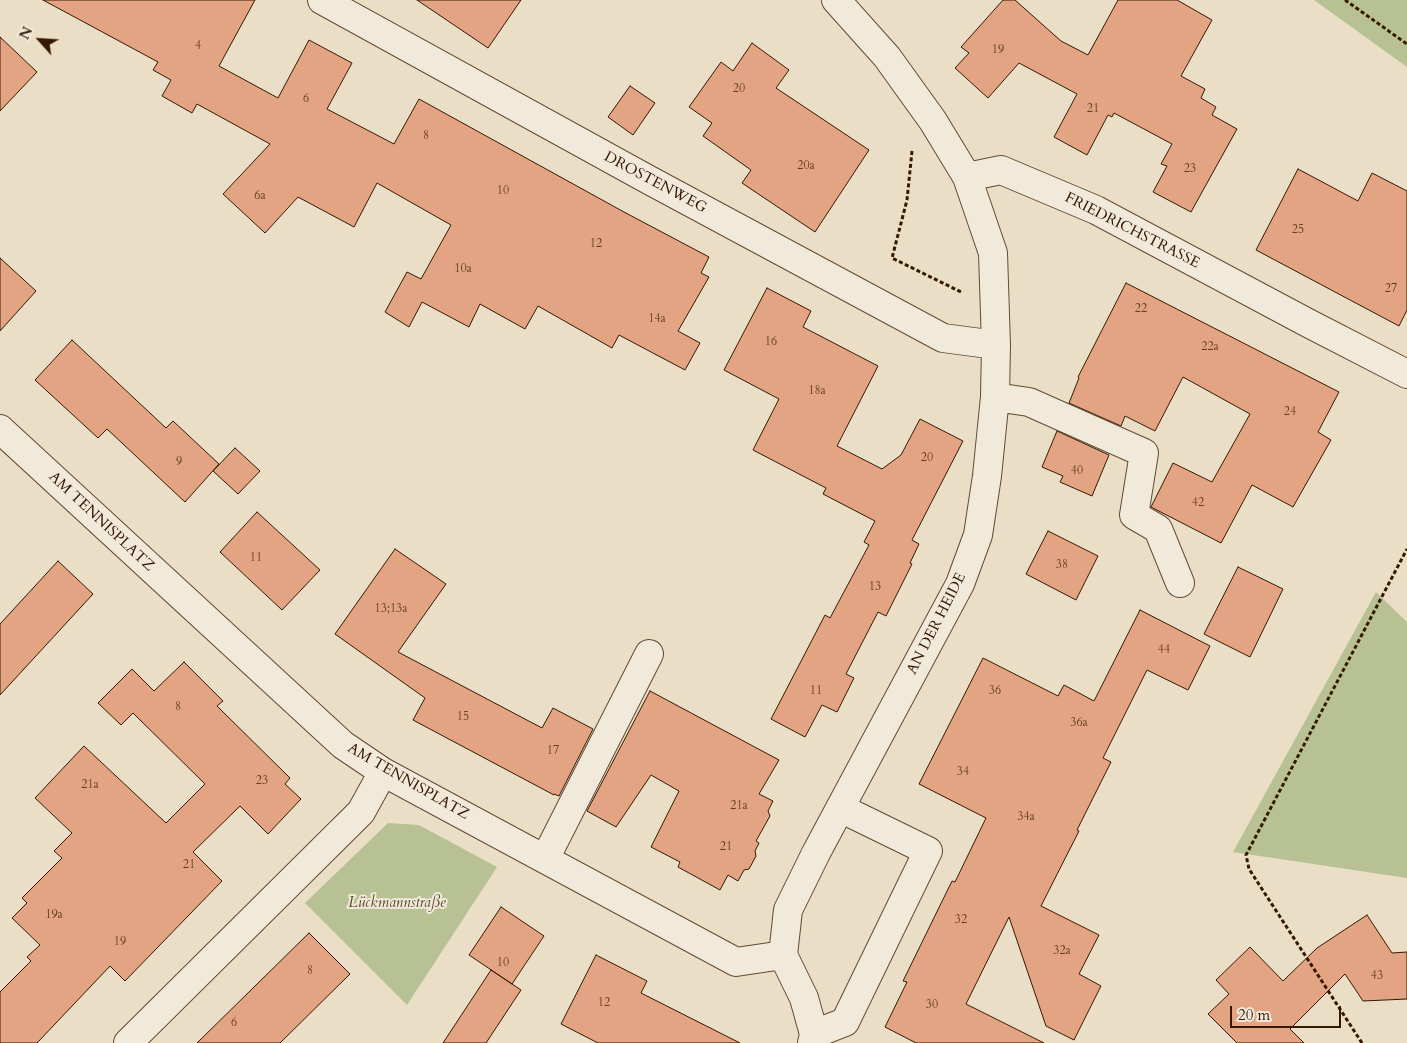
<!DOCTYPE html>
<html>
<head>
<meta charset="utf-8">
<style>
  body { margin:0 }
  #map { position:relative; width:1407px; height:1043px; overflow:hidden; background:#eadfc6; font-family:Cardo,serif }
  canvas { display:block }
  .north { position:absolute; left:15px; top:15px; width:50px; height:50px; -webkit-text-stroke:4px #f1eada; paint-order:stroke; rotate:296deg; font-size:14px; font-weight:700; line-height:20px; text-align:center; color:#361802 }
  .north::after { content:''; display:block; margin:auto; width:18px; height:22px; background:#361802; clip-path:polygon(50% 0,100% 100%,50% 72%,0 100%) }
  .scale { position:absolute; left:1230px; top:1006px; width:111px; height:22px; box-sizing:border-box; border:2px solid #361802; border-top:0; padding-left:6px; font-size:15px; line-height:18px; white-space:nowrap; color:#361802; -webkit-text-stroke:4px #f1eada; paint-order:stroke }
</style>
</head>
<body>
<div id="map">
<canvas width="1407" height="1043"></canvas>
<div class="north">N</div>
<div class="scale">20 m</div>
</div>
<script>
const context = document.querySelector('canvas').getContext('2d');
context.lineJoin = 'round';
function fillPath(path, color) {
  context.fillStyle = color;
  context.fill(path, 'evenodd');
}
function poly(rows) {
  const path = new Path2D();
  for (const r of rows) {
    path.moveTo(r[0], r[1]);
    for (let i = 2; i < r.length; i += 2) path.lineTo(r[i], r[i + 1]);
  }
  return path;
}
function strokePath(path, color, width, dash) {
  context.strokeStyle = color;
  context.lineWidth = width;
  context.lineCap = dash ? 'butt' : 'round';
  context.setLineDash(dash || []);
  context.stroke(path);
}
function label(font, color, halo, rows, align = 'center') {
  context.font = font + ' Cardo,serif';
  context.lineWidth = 4;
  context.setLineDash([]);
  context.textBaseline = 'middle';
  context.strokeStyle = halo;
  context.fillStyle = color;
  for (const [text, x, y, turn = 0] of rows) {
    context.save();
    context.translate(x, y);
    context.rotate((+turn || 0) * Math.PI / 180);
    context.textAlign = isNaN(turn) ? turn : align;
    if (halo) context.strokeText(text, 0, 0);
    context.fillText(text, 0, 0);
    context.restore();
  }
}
const green = poly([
  [1314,0,1407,0,1407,67],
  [1376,592,1407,622,1407,878,1233,852],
  [388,823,419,825,497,867,407,1005,305,903]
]);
const building = poly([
  [43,0,255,0,219,66,278,98,309,40,352,63,327,109,394,144,419,99,624,212,709,257,701,273,709,277,678,331,700,343,685,370,619,335,612,348,538,306,525,329,480,304,469,327,422,302,409,327,385,312,407,272,421,279,451,225,377,183,354,227,298,197,265,233,223,194,270,144,197,104,192,113,162,96,171,80,153,70,158,62,43,0],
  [417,0,521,0,488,48,417,0],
  [1003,0,1015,0,1061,41,1088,55,1118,0,1177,0,1212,20,1181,76,1205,89,1201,98,1216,107,1212,115,1237,129,1191,212,1153,192,1167,166,1161,164,1172,144,1114,113,1112,117,1108,115,1087,155,1054,137,1077,94,1019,63,988,98,955,68,969,53,961,47,1003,0],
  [0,37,37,72,0,111,0,37],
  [752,43,789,70,776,88,869,150,815,232,742,183,751,170,703,136,712,123,689,107,721,62,733,71,752,43],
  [630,86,655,103,633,135,608,117,630,86],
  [1298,169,1358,201,1372,173,1407,191,1407,310,1399,326,1256,250,1298,169],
  [0,258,36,291,0,331,0,258],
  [1126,283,1339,392,1318,432,1331,440,1293,507,1252,485,1221,543,1151,507,1173,463,1212,482,1250,414,1183,377,1155,431,1125,416,1121,426,1069,403,1079,378,1078,377,1126,283],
  [767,288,811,311,803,327,878,366,837,446,882,469,901,455,920,419,963,441,912,540,919,544,910,563,912,564,886,616,878,612,846,674,854,678,837,712,822,705,805,737,771,719,825,615,830,618,869,545,864,542,875,521,823,494,826,488,753,450,779,399,724,370,767,288],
  [72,340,166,428,173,421,219,464,185,502,107,429,98,438,35,380,72,340],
  [1057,431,1109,455,1092,496,1060,482,1063,476,1042,467,1057,431],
  [235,448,260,471,238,494,213,471,235,448],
  [257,512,320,570,282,610,220,552,257,512],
  [1048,531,1098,556,1076,600,1026,574,1048,531],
  [395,549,446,584,398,652,542,728,553,708,593,729,559,796,554,794,554,795,413,720,425,698,335,634,395,549],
  [58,561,93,594,0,695,0,624,58,561],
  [1238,567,1283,589,1250,657,1204,634,1238,567],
  [1140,610,1210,646,1188,690,1147,670,1103,758,1111,762,1077,830,1079,831,1041,906,1099,935,1079,974,1101,986,1074,1040,1046,1026,1009,917,966,1004,1044,1043,916,1043,885,1027,907,982,903,981,952,881,955,882,986,818,919,784,983,658,1058,696,1064,685,1094,701,1140,610],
  [184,662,223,701,217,706,290,778,285,784,301,799,268,834,240,806,193,852,222,881,125,981,110,966,37,1043,0,1043,0,992,31,961,27,957,40,945,12,918,27,903,22,898,62,858,54,851,72,833,35,798,84,746,166,823,205,784,133,713,121,725,98,703,132,669,154,691,184,662],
  [650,691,779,760,759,794,773,801,768,811,770,816,756,841,759,843,755,851,756,856,749,869,744,870,738,881,728,875,720,890,678,867,680,862,651,847,679,791,651,775,616,827,587,811,650,691],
  [501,907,544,936,512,984,469,955,501,907],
  [1367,915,1392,953,1407,952,1407,999,1363,1001,1345,974,1290,1029,1304,1043,1237,1043,1208,1014,1229,994,1216,980,1250,947,1283,981,1317,948,1367,915],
  [309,933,350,974,280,1043,197,1043,309,933],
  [596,955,647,981,641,993,740,1043,598,1043,561,1024,596,955],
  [491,970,521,990,486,1043,443,1043,491,970]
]);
const path = poly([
  [1345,0,1407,44],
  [912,151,907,200,892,258,961,292],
  [1362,1043,1249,869,1246,855,1407,549]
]);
const minor = poly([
  [322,0,649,180,943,338,996,345],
  [967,177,1001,170,1096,210,1308,323,1407,374],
  [995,397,1029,402,1144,453,1134,515,1158,529,1180,583],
  [0,429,343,745,383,772,736,962,783,955],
  [545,859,649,654],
  [814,1034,845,1022,928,851,840,808],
  [128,1043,361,812,383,772],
  [812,1043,814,1034,804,998,783,955,788,910,816,853,960,584,978,535,987,476,995,397,996,345,993,253,967,177,933,121,887,57,836,0]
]);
const numberNames = [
  ["4",198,46],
  ["19",998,50],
  ["20",739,89],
  ["6",306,99],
  ["21",1093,109],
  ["8",426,136],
  ["20a",806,166],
  ["23",1190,169],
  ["10",503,191],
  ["6a",260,196],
  ["25",1298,230],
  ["12",596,244],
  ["10a",463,269],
  ["27",1391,289],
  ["22",1141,309],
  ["14a",657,319],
  ["16",771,342],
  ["22a",1210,347],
  ["18a",817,391],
  ["24",1290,412],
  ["20",927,458],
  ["9",179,462],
  ["40",1077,471],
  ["42",1198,503],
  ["11",256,558],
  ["38",1062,565],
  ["13",875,587],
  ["13;13a",391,609],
  ["44",1164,650],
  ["11",816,691],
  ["36",995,691],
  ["8",178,707],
  ["15",463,717],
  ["36a",1079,723],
  ["17",553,751],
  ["34",963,772],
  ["23",262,781],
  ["21a",90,785],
  ["21a",739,806],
  ["34a",1026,817],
  ["21",726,847],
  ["21",189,865],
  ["19a",54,915],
  ["32",961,920],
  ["19",120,942],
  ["32a",1062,951],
  ["10",503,963],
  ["8",310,971],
  ["43",1377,976],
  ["12",604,1003],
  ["30",932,1005],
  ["6",234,1023]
];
const streetNames = [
  ["DROSTENWEG",655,183,28],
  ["FRIEDRICHSTRASSE",1132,231,27],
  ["AM TENNISPLATZ",101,522,43],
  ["AN DER HEIDE",937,624,-63],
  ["AM TENNISPLATZ",408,782,30]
];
const parkNames = [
  ["Lückmannstraße",397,904]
];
fillPath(green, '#b7c194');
fillPath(building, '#e2a482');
strokePath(building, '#361802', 1);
strokePath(minor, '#634a33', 30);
strokePath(path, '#361802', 3, [4, 2.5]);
strokePath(minor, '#f1eada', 28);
label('12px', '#613b22', null, numberNames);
label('15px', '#361802', '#f1eada', streetNames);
label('italic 15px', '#5d4b2e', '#f1eada', parkNames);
</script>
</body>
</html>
